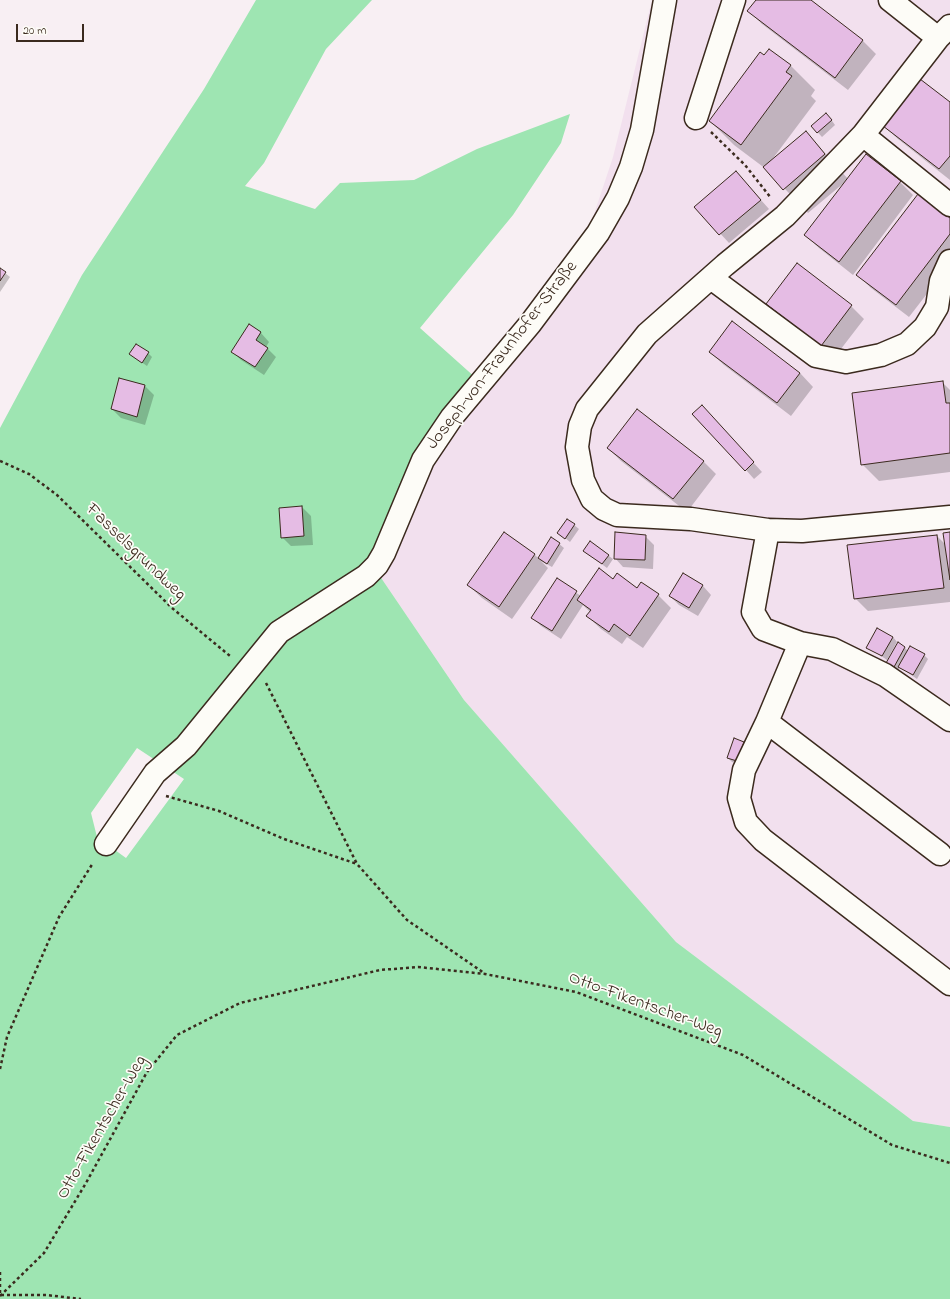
<!DOCTYPE html>
<html>
<head>
<meta charset="utf-8">
<style>
  body { margin:0 }
  #map { position:relative; width:950px; height:1299px; overflow:hidden; background:#f8eff3; font-family:"Indie Flower",sans-serif }
  canvas { display:block }
  .scale { position:absolute; left:16px; top:24px; width:68px; height:18px; box-sizing:border-box; border:2px solid #3b2a1e; border-top:0; padding-left:5px; font-size:12px; line-height:14px; white-space:nowrap; color:#3b2a1e; -webkit-text-stroke:3px #fdfcf7; paint-order:stroke }
</style>
</head>
<body>
<div id="map">
<canvas width="950" height="1299"></canvas>
<div class="scale">20 m</div>
</div>
<script>
const context = document.querySelector('canvas').getContext('2d');
context.lineJoin = 'round';
function fillPath(path, color) {
  context.fillStyle = color;
  context.fill(path, 'evenodd');
}
function poly(rows) {
  const path = new Path2D();
  for (const r of rows) {
    path.moveTo(r[0], r[1]);
    for (let i = 2; i < r.length; i += 2) path.lineTo(r[i], r[i + 1]);
  }
  return path;
}
function strokePath(path, color, width, dash) {
  context.strokeStyle = color;
  context.lineWidth = width;
  context.lineCap = dash ? 'butt' : 'round';
  context.setLineDash(dash || []);
  context.stroke(path);
}
function label(font, color, halo, rows, align = 'center') {
  context.font = font + ' "Indie Flower",sans-serif';
  context.lineWidth = 3.5;
  context.setLineDash([]);
  context.textBaseline = 'middle';
  context.strokeStyle = halo;
  context.fillStyle = color;
  for (const [text, x, y, turn = 0] of rows) {
    context.save();
    context.translate(x, y);
    context.rotate((+turn || 0) * Math.PI / 180);
    context.textAlign = isNaN(turn) ? turn : align;
    if (halo) context.strokeText(text, 0, 0);
    context.fillText(text, 0, 0);
    context.restore();
  }
}
const built = poly([
  [652,0,950,0,950,1127,913,1121,676,942,464,700,371,563,477,379,590,226,613,157]
]);
const green = poly([
  [256,0,372,0,326,49,264,163,245,186,315,209,340,183,414,180,477,149,570,114,561,143,513,215,420,328,477,379,371,563,464,700,676,942,913,1121,950,1127,950,1299,0,1299,0,428,82,275,204,89],
  [137,748,184,779,126,858,97,837,91,813]
]);
const shadow = poly([
  [757,0,809,0,863,41,876,54,848,90,762,24,749,11],
  [769,50,791,66,815,90,811,96,816,101,771,161,806,132,848,179,900,182,913,195,853,275,819,248,805,235,845,182,808,213,766,169,734,145,710,121],
  [950,104,950,180,898,139,884,126],
  [830,118,835,125,822,137,812,126],
  [736,172,769,209,729,243,696,207],
  [950,220,950,264,909,317,871,288,858,275],
  [0,269,10,277,0,292],
  [768,304,851,306,864,319,834,358,781,317],
  [249,326,261,333,269,342,266,347,276,357,264,375,241,360,232,351],
  [710,352,800,373,813,387,791,416,724,365],
  [148,353,152,357,147,366,130,354],
  [120,379,145,386,154,395,145,425,121,418,112,409],
  [942,382,950,390,950,472,879,481,862,464],
  [710,415,762,472,754,479,746,470],
  [608,448,703,461,716,474,687,512,621,461],
  [302,507,311,516,313,545,291,546,282,537],
  [568,520,579,529,570,542,559,533],
  [950,533,950,602,868,611,855,598,937,536,946,545],
  [645,536,654,545,653,569,623,567,615,558],
  [552,538,564,548,552,567,541,561,548,568,512,619,482,598,468,585,535,555,539,559],
  [590,542,613,559,607,568,584,551],
  [684,574,703,586,711,595,698,616,679,605,670,596],
  [557,580,581,596,614,580,658,595,671,608,643,648,627,637,622,644,601,629,587,616,590,612,583,605,561,639,541,626,533,618],
  [893,637,897,642,887,660,868,647],
  [905,648,908,651,924,655,928,659,917,679,900,667,898,670,888,662],
  [744,743,748,747,741,765,732,762,728,758]
]);
const building = poly([
  [756,0,811,0,863,40,835,78,747,11,756,0],
  [769,49,791,65,786,72,792,76,741,145,709,121,760,52,764,55,769,49],
  [920,79,950,102,950,156,939,169,883,126,920,79],
  [826,113,832,120,817,133,811,126,826,113],
  [806,131,825,154,783,190,763,167,806,131],
  [866,154,901,181,839,262,804,235,866,154],
  [736,171,761,200,719,235,694,207,736,171],
  [918,194,950,218,950,234,896,305,856,275,918,194],
  [797,263,852,305,821,346,766,304,797,263],
  [0,268,6,272,0,281,0,268],
  [732,321,800,373,777,403,709,352,732,321],
  [249,324,261,332,256,340,268,348,255,367,231,352,249,324],
  [136,344,149,352,142,363,129,354,136,344],
  [119,378,145,385,137,417,111,409,119,378],
  [943,381,946,403,950,403,950,453,861,465,852,393,943,381],
  [702,405,754,462,745,471,692,414,702,405],
  [637,409,704,461,673,499,607,448,637,409],
  [302,506,304,536,281,538,279,508,302,506],
  [567,519,575,524,565,539,557,533,567,519],
  [504,532,535,554,499,607,467,585,504,532],
  [615,532,646,535,645,560,614,559,615,532],
  [950,532,950,580,943,533,950,532],
  [937,535,944,588,854,599,847,545,937,535],
  [551,537,560,543,547,564,538,558,551,537],
  [590,541,609,555,602,564,583,551,590,541],
  [599,568,613,579,617,573,637,588,641,582,659,594,630,636,614,624,609,632,586,616,591,610,577,600,599,568],
  [683,573,703,585,689,608,669,596,683,573],
  [557,578,577,591,552,631,531,618,557,578],
  [877,628,893,637,882,656,866,648,877,628],
  [898,642,905,647,894,667,886,663,898,642],
  [910,646,925,654,913,675,898,667,910,646],
  [734,738,744,742,737,761,727,758,734,738]
]);
const path = poly([
  [711,132,745,165,771,198],
  [0,461,29,474,57,495,172,608,230,656],
  [266,683,357,864,407,920,484,973],
  [166,796,219,811,284,839,357,864],
  [0,1069,7,1037,59,917,93,863],
  [0,1272,0,1295],
  [1,1295,46,1295,81,1299],
  [0,1296,44,1253,86,1183,147,1072,177,1035,240,1003,380,970,418,967,485,974,576,992,743,1055,892,1145,950,1163]
]);
const minor = poly([
  [890,0,938,38],
  [950,26,938,38,863,135,785,216,725,265,647,334,587,409,580,426,577,447,583,480,592,499,604,509,617,515,691,519,768,530,802,531,950,517],
  [696,118,734,0],
  [863,135,950,205],
  [711,278,816,356,846,362,881,355,907,344,925,327,937,307,941,281,950,261],
  [768,530,753,612,763,629,800,643,767,722,940,854],
  [800,643,832,649,885,675,950,720],
  [767,722,744,770,739,798,746,822,763,840,950,984],
  [106,844,155,773,186,746,279,632,366,576,377,565,384,553,423,460,452,417,530,324,598,233,618,198,631,167,642,130,665,0]
]);
const streetNames = [
  ["Joseph-von-Fraunhofer-Straße",503,356,-52],
  ["Fasselsgrundweg",135,553,44],
  ["Otto-Fikentscher-Weg",645,1006,20],
  ["Otto-Fikentscher-Weg",103,1128,-60]
];
fillPath(built, '#f2e0ee');
fillPath(green, '#9ee5b2');
fillPath(shadow, '#0003');
fillPath(building, '#e5bce4');
strokePath(building, '#3b2a1e', 1);
strokePath(minor, '#3b2a1e', 25);
strokePath(path, '#3b2a1e', 2.5, [3, 3]);
strokePath(minor, '#fdfcf7', 22);
label('18px', '#3b2a1e', '#fdfcf7', streetNames);
</script>
</body>
</html>
